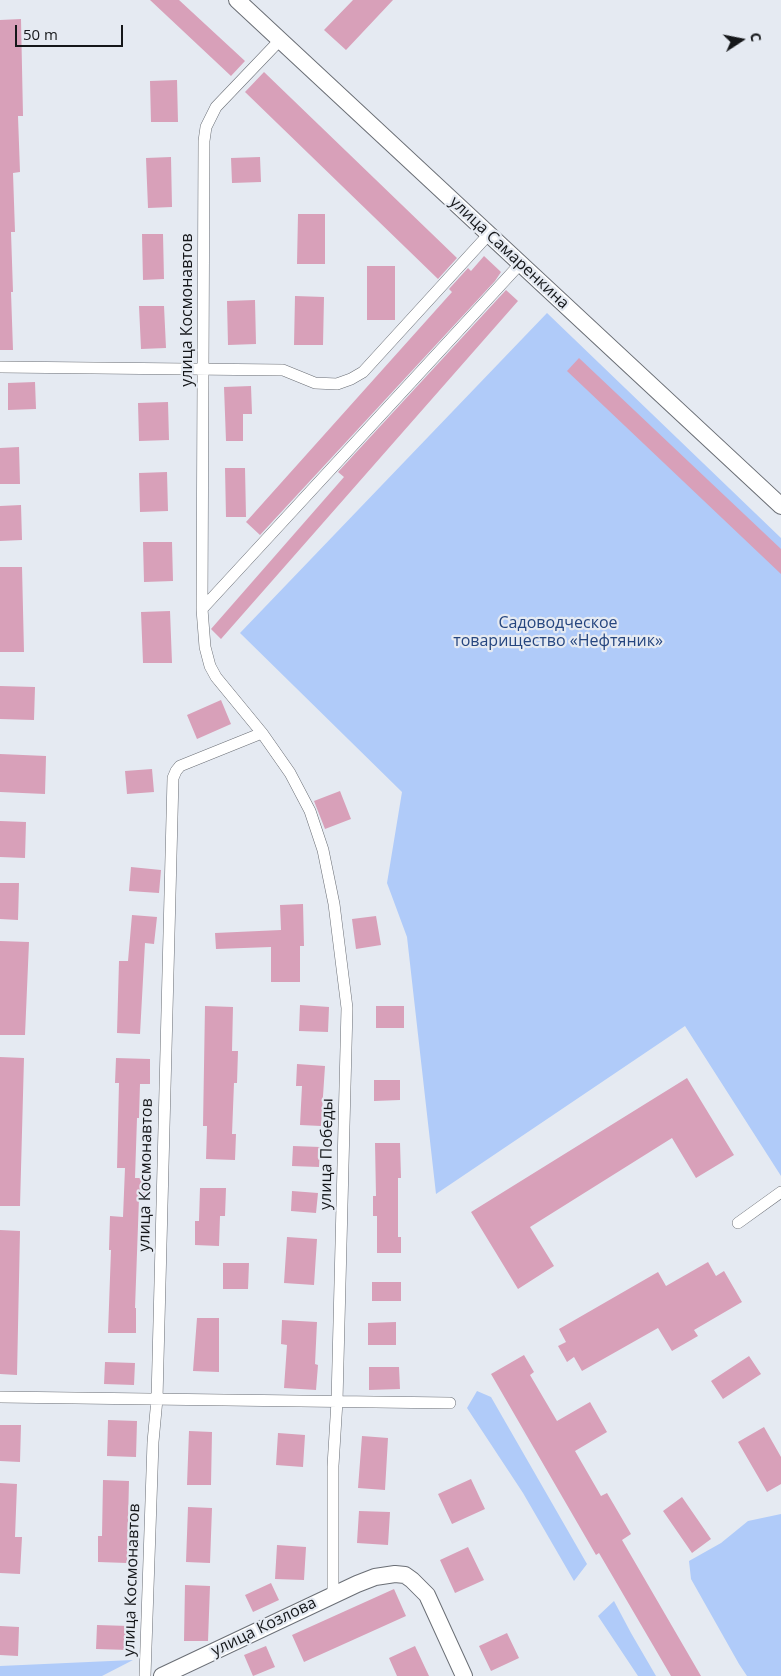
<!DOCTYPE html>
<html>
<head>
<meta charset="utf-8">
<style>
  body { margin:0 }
  #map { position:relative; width:781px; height:1676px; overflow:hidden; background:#e5eaf2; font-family:"Open Sans",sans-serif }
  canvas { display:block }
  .north { position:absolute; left:716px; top:15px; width:50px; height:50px; -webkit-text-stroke:4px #e5eaf2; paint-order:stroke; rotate:79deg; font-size:14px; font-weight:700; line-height:20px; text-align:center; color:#15171a }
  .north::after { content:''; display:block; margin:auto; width:18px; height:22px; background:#15171a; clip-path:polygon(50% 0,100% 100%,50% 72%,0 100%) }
  .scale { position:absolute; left:15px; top:25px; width:108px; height:22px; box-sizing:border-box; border:2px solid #15171a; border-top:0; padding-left:6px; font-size:15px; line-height:18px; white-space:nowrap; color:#15171a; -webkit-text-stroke:4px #e5eaf2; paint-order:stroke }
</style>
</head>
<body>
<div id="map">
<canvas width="781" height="1676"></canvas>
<div class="north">С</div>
<div class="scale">50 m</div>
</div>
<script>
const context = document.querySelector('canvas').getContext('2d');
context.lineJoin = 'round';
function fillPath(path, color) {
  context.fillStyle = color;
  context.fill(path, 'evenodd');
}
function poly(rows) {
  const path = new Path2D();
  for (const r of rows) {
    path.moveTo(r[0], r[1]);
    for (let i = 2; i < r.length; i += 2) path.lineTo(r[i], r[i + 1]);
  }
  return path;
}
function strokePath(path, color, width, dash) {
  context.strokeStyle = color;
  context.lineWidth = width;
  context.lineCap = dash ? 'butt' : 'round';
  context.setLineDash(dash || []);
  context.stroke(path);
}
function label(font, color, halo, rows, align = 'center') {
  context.font = font + ' "Open Sans",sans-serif';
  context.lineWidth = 4.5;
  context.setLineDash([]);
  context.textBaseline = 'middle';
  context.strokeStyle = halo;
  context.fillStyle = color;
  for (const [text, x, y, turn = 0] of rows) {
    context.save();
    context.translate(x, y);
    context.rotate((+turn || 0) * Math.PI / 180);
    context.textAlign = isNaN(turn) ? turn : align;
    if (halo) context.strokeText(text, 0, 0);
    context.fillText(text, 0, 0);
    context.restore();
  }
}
const green = poly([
  [547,313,781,538,781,1176,685,1026,436,1194,407,937,387,883,402,792,240,633],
  [477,1391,491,1397,587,1564,574,1581,523,1493,467,1408],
  [781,1514,781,1676,747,1676,739,1664,691,1579,689,1561,721,1543,748,1521],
  [614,1601,631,1633,656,1676,638,1676,598,1616],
  [133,1660,102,1676,0,1676,0,1666]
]);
const building = poly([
  [150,0,179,0,245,61,231,76],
  [353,0,393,0,346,50,324,30],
  [21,19,23,116,18,116,20,172,13,173,15,232,11,232,13,292,11,292,13,350,0,350,0,20],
  [264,72,457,258,438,279,245,92],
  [177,80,178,122,151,122,150,81],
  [171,157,172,207,148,208,146,158],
  [260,157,261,182,232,183,231,158],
  [298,214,325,214,325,264,297,264],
  [142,234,163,234,164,279,143,280],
  [484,256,501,272,495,281,260,535,246,522,452,292,449,289,468,268,471,271],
  [367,266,395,266,395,320,367,320],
  [506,290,518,301,221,639,211,629,344,477,338,472],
  [295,296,324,297,323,345,294,345],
  [255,300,256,344,228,345,227,301],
  [139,306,164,306,166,348,141,349],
  [579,358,781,549,781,574,567,371],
  [35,382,36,409,8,410,8,383],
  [251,386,252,414,243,414,243,441,226,441,224,387],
  [168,402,169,440,139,441,138,403],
  [19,447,20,484,0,484,0,448],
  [225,468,245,468,246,517,226,517],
  [167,472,168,511,140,512,139,473],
  [21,505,22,540,0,541,0,506],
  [143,542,172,542,173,581,144,582],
  [0,567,22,567,24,652,0,652],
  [170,611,172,663,143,663,141,612],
  [0,686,35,687,34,720,0,719],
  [221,700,231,724,197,739,187,715],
  [0,754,46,756,45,794,0,792],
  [152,769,154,792,127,794,125,771],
  [340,791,351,819,325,829,314,801],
  [0,821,26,822,25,858,0,857],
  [131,867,161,870,159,893,129,891],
  [0,883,19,883,18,920,0,919],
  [303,904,304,946,300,946,300,982,271,982,271,947,216,949,215,933,281,930,280,905],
  [132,915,157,917,154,944,145,943,140,1034,117,1033,119,961,128,961],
  [376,916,381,945,356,949,352,919],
  [0,941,29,942,25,1035,0,1035],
  [300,1005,329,1007,328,1032,299,1031],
  [205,1006,233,1007,232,1051,238,1051,237,1083,234,1083,232,1134,236,1134,235,1160,206,1159,207,1126,203,1126],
  [376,1006,404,1006,404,1028,376,1028],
  [0,1057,24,1058,20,1206,0,1206],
  [116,1058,150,1059,150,1084,140,1084,139,1118,137,1118,135,1178,151,1178,150,1199,139,1198,135,1308,136,1308,136,1333,108,1333,111,1250,109,1250,110,1216,123,1217,125,1168,117,1168,119,1083,115,1083],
  [297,1064,325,1066,321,1126,300,1125,302,1086,296,1086],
  [687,1078,734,1155,696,1178,672,1138,530,1227,554,1266,518,1289,471,1212],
  [374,1080,400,1080,400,1100,374,1101],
  [375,1143,400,1143,401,1178,398,1178,398,1237,401,1237,401,1253,377,1253,377,1216,373,1216,373,1196,376,1196],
  [293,1146,320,1147,319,1167,292,1166],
  [200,1188,226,1188,225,1216,220,1216,219,1246,195,1245,195,1221,199,1221],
  [292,1191,318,1193,316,1213,291,1211],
  [0,1230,20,1231,17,1375,0,1374],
  [287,1237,317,1239,314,1285,284,1283],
  [708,1262,716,1276,724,1271,742,1302,694,1330,698,1336,672,1351,658,1328,582,1371,574,1357,567,1362,558,1346,566,1342,559,1329,658,1272,666,1286],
  [223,1263,249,1263,248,1289,223,1289],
  [372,1282,401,1282,401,1301,372,1301],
  [197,1318,219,1318,219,1372,193,1371],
  [282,1320,317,1322,315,1364,318,1365,316,1390,284,1388,287,1345,281,1344],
  [396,1322,396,1345,368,1345,368,1323],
  [524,1355,534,1372,530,1375,557,1421,590,1402,607,1432,575,1451,601,1496,607,1493,631,1534,622,1540,701,1676,671,1676,599,1553,596,1555,491,1374],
  [749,1356,761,1374,723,1399,711,1381],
  [105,1362,135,1363,134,1385,104,1384],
  [369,1367,399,1367,400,1389,369,1390],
  [108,1420,137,1421,136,1457,107,1456],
  [0,1425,21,1425,20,1462,0,1461],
  [764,1427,781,1457,781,1484,767,1492,738,1442],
  [189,1431,212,1432,211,1485,187,1485],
  [278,1433,305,1435,303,1467,276,1465],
  [362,1436,388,1438,385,1490,358,1488],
  [471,1479,485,1509,452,1524,438,1494],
  [103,1480,129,1481,127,1563,98,1562,98,1536,102,1536],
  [0,1483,17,1484,15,1537,22,1537,20,1574,0,1573],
  [682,1497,711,1539,692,1553,663,1511],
  [188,1507,212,1508,210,1563,186,1562],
  [359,1511,390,1512,388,1545,357,1543],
  [277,1545,306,1547,304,1580,275,1579],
  [468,1547,484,1580,455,1593,440,1560],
  [271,1583,279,1600,253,1612,245,1595],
  [185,1585,210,1586,208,1641,184,1641],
  [394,1589,406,1616,304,1662,292,1635],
  [97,1625,129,1626,129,1650,96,1649],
  [0,1626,19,1627,18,1656,0,1655],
  [507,1633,519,1658,491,1671,479,1646],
  [266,1646,275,1667,253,1676,244,1655],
  [415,1646,429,1676,397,1676,389,1658]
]);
const street = poly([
  [0,367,283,370,315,383,337,384,351,379,363,372,489,234],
  [202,609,204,141,206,127,216,107,280,40],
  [738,1223,781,1192],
  [0,1397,450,1403],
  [333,1594,333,1466,337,1401,347,1008,334,904,323,850,310,811,290,773,262,733,216,677,210,666,205,647,202,609,520,264],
  [145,1676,153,1442,157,1399,173,778,176,771,180,766,262,733]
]);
const secondary = poly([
  [237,0,781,506],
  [162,1676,357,1584,375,1577,395,1574,405,1575,412,1580,427,1595,464,1676]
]);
const streetNames = [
  ["улица Самаренкина",509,253,43],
  ["улица Космонавтов",187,310,-90],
  ["улица Победы",327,1154,-89],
  ["улица Космонавтов",146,1175,-89],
  ["улица Космонавтов",132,1580,-88],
  ["улица Козлова",264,1627,-26]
];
const parkNames = [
  ["Садоводческое",558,623],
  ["товарищество «Нефтяник»",558,641]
];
fillPath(green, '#b0cbf9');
fillPath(building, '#d8a0b9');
strokePath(street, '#6a6e75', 12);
strokePath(secondary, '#6a6e75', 18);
strokePath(street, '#fff', 11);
strokePath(secondary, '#fff', 16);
label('16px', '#15171a', '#e5eaf2', streetNames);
label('16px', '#26467f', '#e5eaf2', parkNames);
</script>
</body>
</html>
